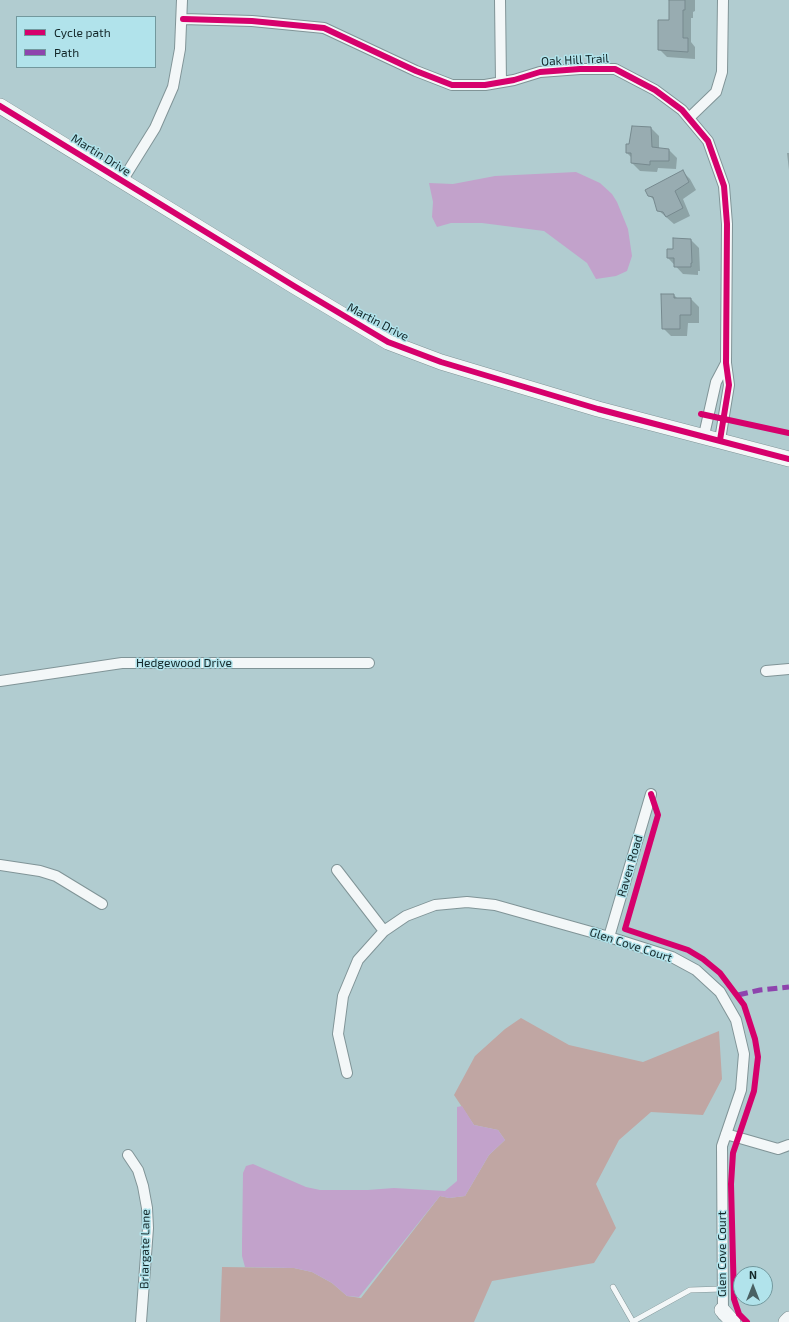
<!DOCTYPE html>
<html>
<head>
<meta charset="utf-8">
<style>
  body { margin:0 }
  #map { position:relative; width:789px; height:1322px; overflow:hidden; background:#b1ccd0; font-family:"Exo 2",sans-serif }
  canvas { display:block }
  .legend { position:absolute; left:16px; top:16px; width:140px; height:52px; box-sizing:border-box; background:#b1e3eb; border:1px solid #72989d; margin:0; padding:5px 7px; list-style:none; font-size:12px; color:#132729 }
  .legend li { display:flex; align-items:center; gap:8px; height:20px }
  .legend b { width:20px; border:1px solid #72989d }
  .north { position:absolute; left:733px; top:1266px; width:40px; height:40px; box-sizing:border-box; background:#b1e3eb; border:1px solid #72989d; border-radius:50%; rotate:0deg; font-size:11px; font-weight:700; line-height:16px; text-align:center; color:#132729 }
  .north::after { content:''; display:block; margin:auto; width:14px; height:18px; background:#4a6163; clip-path:polygon(50% 0,100% 100%,50% 72%,0 100%) }
</style>
</head>
<body>
<div id="map">
<canvas width="789" height="1322"></canvas>
<ul class="legend">
<li><b style="height:5px;background:#d6006c"></b>Cycle path</li>
<li><b style="height:5px;background:#8e44ad"></b>Path</li>
</ul>
<div class="north">N</div>
</div>
<script>
const context = document.querySelector('canvas').getContext('2d');
context.lineJoin = 'round';
function fillPath(path, color) {
  context.fillStyle = color;
  context.fill(path, 'evenodd');
}
function poly(rows) {
  const path = new Path2D();
  for (const r of rows) {
    path.moveTo(r[0], r[1]);
    for (let i = 2; i < r.length; i += 2) path.lineTo(r[i], r[i + 1]);
  }
  return path;
}
function strokePath(path, color, width, dash) {
  context.strokeStyle = color;
  context.lineWidth = width;
  context.lineCap = dash ? 'butt' : 'round';
  context.setLineDash(dash || []);
  context.stroke(path);
}
function label(font, color, halo, rows, align = 'center') {
  context.font = font + ' "Exo 2",sans-serif';
  context.lineWidth = 3;
  context.setLineDash([]);
  context.textBaseline = 'middle';
  context.strokeStyle = halo;
  context.fillStyle = color;
  for (const [text, x, y, turn = 0] of rows) {
    context.save();
    context.translate(x, y);
    context.rotate((+turn || 0) * Math.PI / 180);
    context.textAlign = isNaN(turn) ? turn : align;
    if (halo) context.strokeText(text, 0, 0);
    context.fillText(text, 0, 0);
    context.restore();
  }
}
const green = poly([
  [521,1018,569,1045,643,1062,719,1031,722,1079,703,1115,651,1112,619,1140,596,1184,616,1228,594,1263,492,1281,474,1322,220,1322,222,1267,294,1268,312,1272,332,1283,347,1296,361,1298,440,1196,449,1198,465,1196,489,1155,505,1140,498,1130,474,1125,454,1095,475,1056,505,1029]
]);
const water = poly([
  [576,172,600,183,612,194,617,202,628,229,632,256,627,271,616,276,596,279,587,263,544,231,482,223,451,223,437,227,432,217,433,202,429,183,453,184,495,176],
  [462,1106,474,1125,498,1130,505,1140,489,1155,465,1196,449,1198,440,1196,359,1297,347,1296,332,1283,312,1272,294,1268,245,1267,242,1256,242,1244,243,1173,246,1166,253,1164,306,1187,320,1190,368,1190,394,1188,445,1191,457,1181,457,1107]
]);
const shadow = poly([
  [670,0,695,0,695,11,693,12,693,18,691,18,691,42,695,47,695,59,667,57,659,49,670,21],
  [651,128,659,136,659,149,669,150,677,158,676,169,658,168,657,172,640,171,632,163,632,158,627,153,630,145],
  [787,153,789,153,789,170],
  [682,171,690,179,696,190,683,199,690,216,674,224,658,210,655,201,649,195],
  [691,240,699,248,700,271,698,271,698,275,683,274,668,258,674,250],
  [674,295,678,299,691,299,699,307,699,323,688,323,687,336,671,336,663,328]
]);
const building = poly([
  [669,0,685,0,685,10,683,10,683,38,688,38,688,52,658,50,658,20,669,20,669,0],
  [632,126,651,127,652,147,669,149,669,161,650,161,650,165,631,163,631,153,626,153,626,144,629,144,632,126],
  [683,170,689,182,675,191,683,208,666,217,663,212,657,211,653,197,648,196,645,190,683,170],
  [673,238,691,239,692,263,691,263,691,267,674,267,674,258,667,258,667,249,673,249,673,238],
  [661,294,674,294,674,298,691,298,691,315,680,315,680,329,662,329,661,294]
]);
const lane = poly([
  [613,1287,633,1322],
  [634,1321,690,1290,722,1289]
]);
const street = poly([
  [500,0,501,82],
  [183,19,252,21,324,28,416,71,452,85,485,85,514,80,540,72,580,69,615,69,655,90,682,110,708,141,724,186,727,224,726,363,729,385,720,440],
  [689,118,716,92,722,72,723,0],
  [122,181,155,128,173,87,180,49,182,0],
  [704,435,716,382,726,363],
  [766,671,789,669],
  [0,681,122,663,369,663],
  [0,865,40,871,56,876,102,904],
  [337,870,384,931],
  [609,937,651,794],
  [347,1073,338,1034,343,996,358,960,384,931,406,916,435,905,467,902,495,905,609,937,672,957,696,970,720,992,736,1020,744,1054,741,1090,722,1146,723,1315],
  [726,1134,778,1149,789,1145],
  [128,1155,138,1170,143,1186,147,1208,148,1228,141,1322]
]);
const secondary = poly([
  [0,106,294,286,388,342,441,362,598,409,789,459],
  [722,1310,733,1322],
  [786,1322,789,1319]
]);
const quiet = poly([
  [738,995,760,990,789,987]
]);
const cycleway = poly([
  [183,19,252,21,324,28,416,71,452,85,485,85,514,80,540,72,580,69,615,69,655,90,682,110,708,141,724,186,727,224,726,363,729,385,720,440],
  [0,106,294,286,388,342,441,362,598,409,789,459],
  [701,414,789,433],
  [651,794,658,815,625,929,688,950,703,959,720,973,744,1005,755,1039,758,1057,754,1091,733,1153,731,1184,734,1299,739,1314,747,1322]
]);
const streetNames = [
  ["Oak Hill Trail",575,60,-3],
  ["Martin Drive",101,155,32],
  ["Martin Drive",378,322,28],
  ["Hedgewood Drive",184,663],
  ["Raven Road",630,866,-74],
  ["Glen Cove Court",631,945,18],
  ["Briargate Lane",145,1249,-89],
  ["Glen Cove Court",722,1254,-90]
];
fillPath(green, '#c0a6a3');
fillPath(water, '#c2a2cb');
fillPath(shadow, '#0003');
fillPath(building, '#98acb1');
strokePath(building, '#76898e', 1);
strokePath(lane, '#809497', 6);
strokePath(street, '#809497', 12);
strokePath(secondary, '#809497', 16);
strokePath(lane, '#f3f7f8', 5);
strokePath(street, '#f3f7f8', 10);
strokePath(secondary, '#f3f7f8', 15);
strokePath(quiet, '#8e44ad', 5, [10, 5]);
strokePath(cycleway, '#d6006c', 6);
label('12px', '#132729', '#b1e3eb', streetNames);
</script>
</body>
</html>
